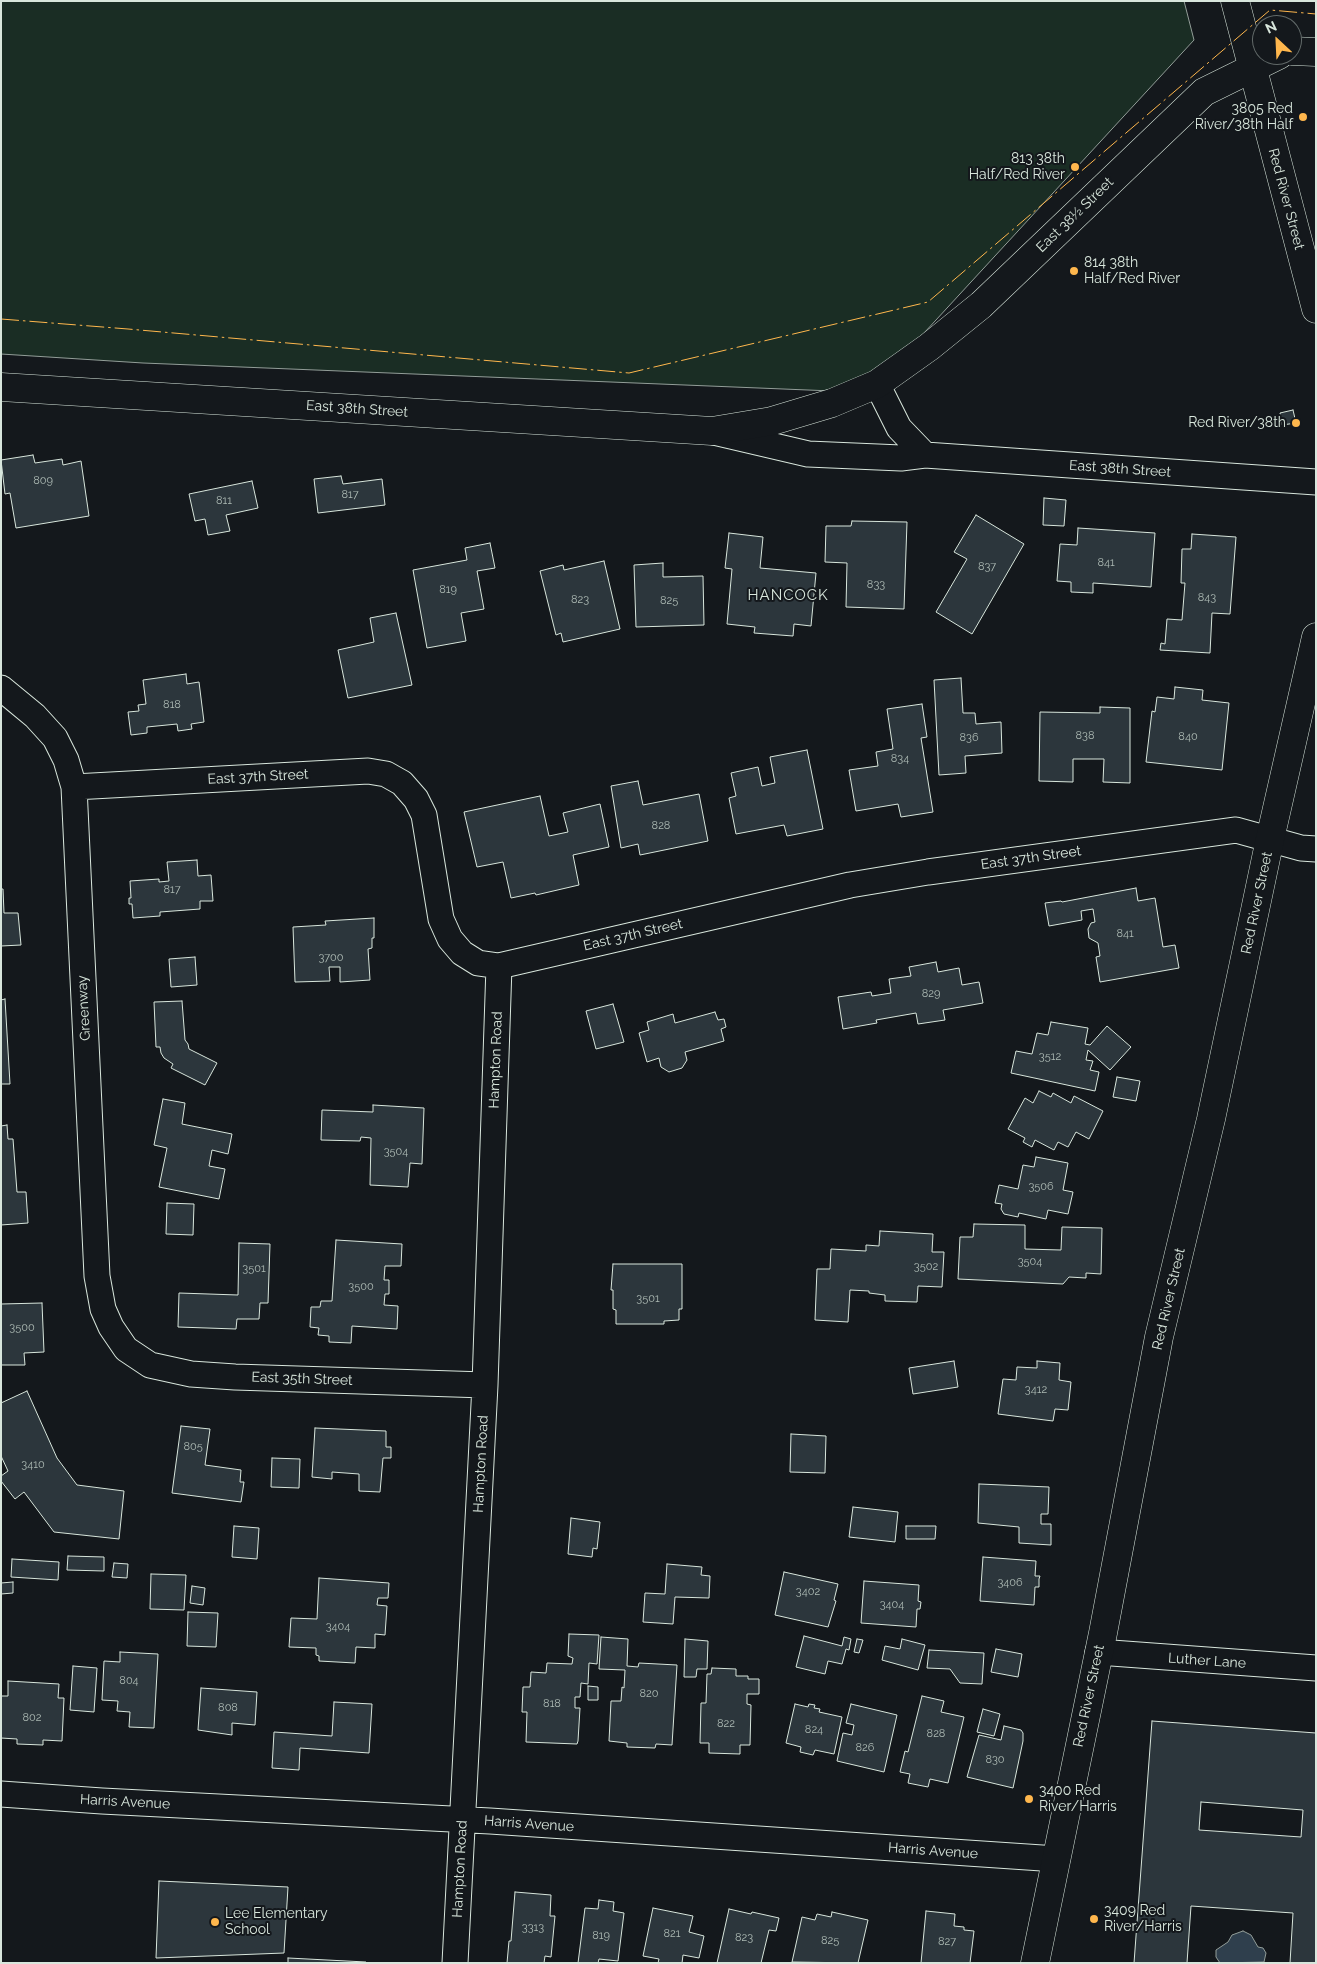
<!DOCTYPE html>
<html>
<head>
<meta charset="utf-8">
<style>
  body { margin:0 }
  #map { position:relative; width:1317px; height:1964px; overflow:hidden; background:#14181c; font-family:Raleway,sans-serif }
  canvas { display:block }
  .frame { position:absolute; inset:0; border:2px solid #d8e6dc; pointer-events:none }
  .north { position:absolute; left:1252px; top:15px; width:50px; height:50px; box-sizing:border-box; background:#14181c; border:1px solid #626a69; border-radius:50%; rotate:335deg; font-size:14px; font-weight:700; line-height:20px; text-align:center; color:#d8e6dc }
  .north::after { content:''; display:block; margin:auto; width:18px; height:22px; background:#ffb74d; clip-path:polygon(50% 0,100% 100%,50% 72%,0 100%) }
</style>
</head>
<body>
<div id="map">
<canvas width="1317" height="1964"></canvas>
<div class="frame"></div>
<div class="north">N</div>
</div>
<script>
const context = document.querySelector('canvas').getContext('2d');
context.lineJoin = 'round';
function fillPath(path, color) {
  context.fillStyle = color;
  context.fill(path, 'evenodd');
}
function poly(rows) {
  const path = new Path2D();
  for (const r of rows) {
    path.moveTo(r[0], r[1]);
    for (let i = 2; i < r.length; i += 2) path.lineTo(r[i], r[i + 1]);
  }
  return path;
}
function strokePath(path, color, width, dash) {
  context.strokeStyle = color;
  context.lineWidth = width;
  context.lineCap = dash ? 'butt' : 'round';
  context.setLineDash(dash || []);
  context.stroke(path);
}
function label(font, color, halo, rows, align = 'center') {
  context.font = font + ' Raleway,sans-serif';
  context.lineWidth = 4;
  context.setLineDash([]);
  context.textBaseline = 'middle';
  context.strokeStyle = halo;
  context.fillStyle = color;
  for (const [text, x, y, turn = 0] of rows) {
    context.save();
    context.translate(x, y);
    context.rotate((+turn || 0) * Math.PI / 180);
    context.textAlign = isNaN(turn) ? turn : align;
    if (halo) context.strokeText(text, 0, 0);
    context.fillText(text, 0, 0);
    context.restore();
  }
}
const green = poly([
  [1,1,1184,1,1194,40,877,384,857,392,143,363,1,354,1,1]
]);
const water = poly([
  [1243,1931,1251,1935,1258,1947,1263,1948,1266,1953,1264,1962,1220,1963,1216,1957,1216,1950,1228,1942,1232,1935,1243,1931]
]);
const building = poly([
  [1293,410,1296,423,1282,425,1280,413,1293,410],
  [33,455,35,463,62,459,63,465,81,461,89,516,16,528,10,493,5,494,1,460,33,455],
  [341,476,343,484,382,479,385,505,318,513,314,479,341,476],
  [252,481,258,508,226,515,230,531,208,535,205,519,195,521,189,494,252,481],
  [1044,498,1066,500,1064,526,1043,525,1044,498],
  [976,515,1024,544,972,634,936,612,967,559,954,552,976,515],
  [852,521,907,522,904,609,846,607,847,563,825,562,826,526,851,526,852,521],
  [1078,528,1155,533,1151,587,1093,583,1093,593,1071,592,1071,582,1057,581,1060,544,1077,545,1078,528],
  [729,533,763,537,760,568,816,573,811,626,794,624,793,636,754,633,755,627,727,624,732,569,725,568,729,533],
  [1192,534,1236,537,1230,614,1212,613,1210,653,1160,650,1161,643,1165,644,1167,619,1182,620,1185,583,1181,583,1182,549,1191,549,1192,534],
  [490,543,495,568,477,571,484,609,461,613,466,641,427,648,413,570,467,560,465,548,490,543],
  [604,561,620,629,563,642,561,633,556,635,540,571,563,565,564,570,604,561],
  [663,563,663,577,703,576,704,625,636,627,634,565,663,563],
  [396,613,412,685,348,698,338,650,374,642,370,618,396,613],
  [186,674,187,684,199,682,204,722,191,724,192,729,178,731,177,724,147,727,147,733,131,735,128,712,139,711,138,705,146,704,143,680,186,674],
  [961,678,963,713,975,713,976,724,1001,722,1002,753,965,756,966,773,939,775,934,680,961,678],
  [1175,687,1203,690,1202,700,1229,703,1222,770,1146,762,1152,711,1155,712,1157,697,1174,699,1175,687],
  [922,704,927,737,921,738,933,812,901,817,898,804,856,811,849,770,878,766,876,752,893,749,887,709,922,704],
  [1100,707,1130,708,1130,783,1103,782,1104,759,1073,759,1073,782,1039,781,1040,712,1100,713,1100,707],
  [807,750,823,829,787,836,784,825,736,834,729,798,736,796,731,773,758,767,762,786,775,783,770,757,807,750],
  [638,781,643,805,699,794,708,841,640,855,638,844,621,848,611,786,638,781],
  [540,796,549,836,568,832,563,813,600,804,609,847,573,855,579,885,536,895,535,893,511,898,503,862,477,867,464,812,540,796],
  [197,860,198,876,211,875,213,901,200,901,200,909,160,912,160,916,133,918,132,904,129,904,129,898,131,898,130,881,159,879,159,882,169,881,167,862,197,860],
  [1136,888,1138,901,1155,898,1163,947,1175,945,1179,968,1100,982,1096,957,1100,956,1098,943,1089,938,1088,929,1091,923,1095,922,1093,909,1081,911,1082,920,1049,926,1045,903,1061,901,1062,902,1136,888],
  [1,889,3,889,4,913,18,913,21,945,1,946,1,889],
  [374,918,374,938,372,938,372,948,368,949,370,980,340,982,340,967,329,967,330,981,295,982,293,927,326,925,325,921,374,918],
  [195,957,197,985,171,987,169,959,195,957],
  [936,962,938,972,959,968,962,985,979,982,983,1003,943,1010,945,1020,918,1024,916,1013,876,1020,877,1023,843,1029,838,997,871,992,872,996,891,993,889,979,911,976,909,967,936,962],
  [5,999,10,1084,1,1084,1,1000,5,999],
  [182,1001,185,1040,188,1044,189,1049,217,1063,205,1085,171,1068,173,1064,164,1058,161,1053,160,1047,156,1047,154,1002,182,1001],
  [613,1004,624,1042,596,1049,586,1011,613,1004],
  [715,1012,718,1020,724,1019,726,1027,721,1029,724,1041,685,1052,687,1060,682,1068,669,1072,661,1067,659,1058,647,1062,639,1033,649,1030,647,1022,673,1014,675,1023,715,1012],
  [1051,1022,1088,1028,1085,1044,1090,1045,1107,1026,1131,1047,1110,1070,1088,1050,1086,1060,1093,1061,1090,1070,1099,1072,1095,1091,1011,1073,1016,1051,1032,1054,1037,1033,1048,1035,1051,1022],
  [1117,1077,1140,1081,1136,1101,1113,1097,1117,1077],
  [1039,1091,1051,1097,1053,1093,1071,1103,1074,1096,1103,1111,1089,1139,1076,1132,1068,1147,1058,1142,1054,1150,1035,1140,1032,1147,1023,1142,1025,1138,1008,1129,1025,1098,1033,1103,1039,1091],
  [163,1099,185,1103,182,1124,232,1134,228,1154,212,1150,209,1166,225,1169,219,1199,159,1187,167,1148,154,1145,163,1099],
  [373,1105,424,1108,422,1164,410,1163,408,1187,370,1185,371,1138,361,1137,360,1141,321,1140,322,1110,373,1112,373,1105],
  [7,1125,8,1139,13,1139,17,1192,26,1192,28,1223,1,1225,1,1126,7,1125],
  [1036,1157,1068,1163,1063,1190,1073,1192,1068,1214,1048,1210,1046,1219,1019,1213,1018,1217,1004,1214,1001,1209,1002,1204,995,1203,999,1185,1018,1189,1023,1165,1034,1167,1036,1157],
  [167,1203,194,1204,193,1235,166,1234,167,1203],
  [974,1224,1025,1225,1025,1249,1061,1250,1062,1227,1102,1228,1101,1274,1086,1273,1086,1278,1069,1277,1063,1284,958,1279,960,1237,973,1237,974,1224],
  [880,1231,933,1234,932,1252,944,1252,942,1287,918,1286,917,1302,885,1301,885,1295,869,1293,869,1291,850,1290,848,1322,815,1320,817,1269,830,1269,831,1249,866,1251,866,1245,879,1246,880,1231],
  [336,1240,402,1244,401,1266,385,1266,384,1280,389,1280,389,1294,385,1294,384,1305,398,1306,397,1329,352,1326,351,1343,329,1342,329,1336,318,1335,319,1328,310,1327,311,1307,320,1307,321,1301,332,1301,336,1240],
  [239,1243,270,1244,268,1303,260,1303,259,1319,237,1319,236,1329,178,1327,179,1293,238,1295,239,1243],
  [613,1264,682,1264,682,1309,679,1309,679,1320,664,1321,664,1324,616,1324,616,1310,613,1309,613,1290,611,1290,613,1264],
  [42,1303,44,1352,24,1353,25,1365,1,1365,1,1304,42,1303],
  [954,1361,958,1387,913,1394,909,1368,954,1361],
  [1037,1361,1060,1363,1059,1380,1071,1382,1068,1410,1055,1409,1053,1421,998,1414,1003,1379,1016,1380,1017,1367,1037,1368,1037,1361],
  [27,1391,57,1458,77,1485,124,1491,119,1539,54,1532,24,1492,15,1499,1,1481,1,1476,8,1471,1,1456,1,1403,27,1391],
  [181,1426,210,1429,205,1465,241,1470,240,1482,244,1482,241,1502,172,1493,181,1426],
  [315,1428,386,1431,386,1447,391,1447,391,1458,383,1458,380,1492,359,1491,359,1474,332,1472,332,1479,312,1477,315,1428],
  [791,1434,826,1436,825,1473,790,1472,791,1434],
  [272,1458,300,1459,299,1488,271,1487,272,1458],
  [979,1484,1049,1487,1048,1514,1041,1514,1041,1524,1051,1524,1051,1545,1019,1543,1019,1527,978,1523,979,1484],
  [853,1507,898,1512,895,1542,849,1537,853,1507],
  [571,1518,600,1522,597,1549,593,1548,592,1557,568,1554,571,1518],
  [234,1526,259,1528,257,1559,232,1557,234,1526],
  [906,1526,936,1526,935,1539,906,1539,906,1526],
  [68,1556,104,1557,104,1571,67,1570,68,1556],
  [983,1557,1036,1561,1035,1576,1040,1576,1039,1579,1039,1587,1035,1587,1034,1605,980,1601,983,1557],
  [12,1559,59,1562,58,1580,11,1577,12,1559],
  [114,1563,128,1564,127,1578,112,1577,114,1563],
  [667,1564,702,1567,701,1575,710,1576,709,1598,675,1597,673,1624,643,1622,645,1593,665,1594,667,1564],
  [784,1572,838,1584,834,1600,836,1601,828,1627,775,1615,784,1572],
  [151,1574,186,1575,184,1610,150,1609,151,1574],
  [319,1578,389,1583,388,1598,378,1598,377,1605,387,1606,385,1635,375,1634,375,1648,356,1647,355,1663,319,1661,319,1656,316,1655,316,1648,289,1647,291,1618,317,1619,319,1578],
  [864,1581,919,1585,918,1601,921,1602,920,1609,917,1609,916,1627,861,1623,864,1581],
  [13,1582,13,1593,1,1594,1,1583,13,1582],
  [192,1586,205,1588,203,1605,190,1603,192,1586],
  [188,1612,218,1613,216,1647,187,1646,188,1612],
  [569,1634,599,1635,597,1664,589,1663,588,1684,581,1683,580,1697,575,1697,575,1708,580,1708,578,1741,577,1744,526,1742,527,1712,522,1712,523,1687,530,1687,531,1672,546,1673,547,1663,572,1664,573,1658,568,1656,569,1634],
  [804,1636,842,1646,844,1637,851,1639,849,1650,846,1649,842,1664,828,1661,825,1674,796,1667,804,1636],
  [601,1637,628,1639,627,1666,638,1667,639,1663,677,1665,672,1745,656,1744,655,1748,627,1747,627,1743,609,1741,611,1701,621,1701,622,1687,624,1688,625,1670,599,1669,601,1637],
  [685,1639,708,1641,707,1669,697,1669,696,1677,684,1677,685,1639],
  [857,1639,863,1640,859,1653,854,1652,857,1639],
  [902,1639,925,1645,918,1670,882,1660,885,1646,900,1649,902,1639],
  [996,1649,1022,1654,1018,1677,991,1672,996,1649],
  [929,1650,984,1653,982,1684,960,1683,950,1669,927,1668,929,1650],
  [120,1652,158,1654,154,1728,129,1727,130,1712,117,1711,118,1701,102,1700,104,1661,120,1662,120,1652],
  [73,1666,97,1668,94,1712,70,1710,73,1666],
  [712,1668,736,1669,736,1676,748,1676,748,1679,759,1679,759,1694,747,1694,747,1704,751,1705,750,1745,740,1745,740,1754,709,1753,709,1743,700,1743,701,1703,706,1703,707,1674,711,1674,712,1668],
  [8,1681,59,1684,58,1698,64,1698,62,1741,43,1740,43,1745,17,1744,17,1739,1,1738,1,1696,8,1696,8,1681],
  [588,1686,598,1687,598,1700,588,1700,588,1686],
  [201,1688,257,1692,255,1725,232,1723,232,1735,198,1730,201,1688],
  [922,1696,944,1701,941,1712,964,1717,948,1783,930,1779,928,1787,908,1783,910,1774,900,1772,905,1751,908,1752,922,1696],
  [334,1702,372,1704,369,1753,300,1748,299,1770,272,1768,274,1732,332,1736,334,1702],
  [795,1704,808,1707,809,1704,815,1705,814,1708,820,1709,819,1712,842,1717,834,1754,815,1750,813,1755,800,1752,801,1747,786,1743,795,1704],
  [851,1704,897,1715,884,1772,837,1761,843,1733,852,1735,854,1725,846,1723,851,1704],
  [983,1709,1000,1714,994,1736,977,1732,983,1709],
  [1152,1721,1316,1733,1316,1963,1290,1963,1293,1913,1191,1906,1187,1963,1134,1963,1152,1721],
  [1201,1802,1303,1810,1301,1837,1199,1830,1201,1802],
  [1004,1726,1021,1730,1023,1733,1023,1741,1013,1788,967,1777,979,1735,1001,1740,1004,1726],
  [159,1881,288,1887,284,1953,156,1958,159,1881],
  [515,1892,551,1895,550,1916,555,1916,551,1957,545,1956,544,1963,507,1963,509,1941,511,1941,515,1892],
  [599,1900,614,1902,613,1911,624,1913,618,1961,599,1959,598,1963,578,1963,585,1908,598,1909,599,1900],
  [653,1908,693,1916,689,1932,704,1936,699,1958,683,1955,682,1963,658,1963,659,1959,643,1956,653,1908],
  [729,1909,751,1914,752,1912,779,1918,776,1931,769,1930,761,1963,717,1963,729,1909],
  [926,1911,955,1914,954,1926,964,1927,964,1930,974,1931,970,1963,921,1963,926,1911],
  [832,1912,868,1920,858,1963,792,1962,802,1917,815,1920,817,1914,831,1917,832,1912],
  [288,1958,366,1962,366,1963,288,1963,288,1958]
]);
const street = poly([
  [877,384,899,428,925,455],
  [714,432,808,454,901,458,925,455,1316,482],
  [1,688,35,716,55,738,66,760,74,787,97,1276,103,1309,111,1327,126,1349,150,1365,191,1374,235,1377,485,1385],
  [74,787,368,771,386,774,402,783,416,799,424,815,441,919,450,939,462,953,478,963,499,966,850,885,928,872,1236,830,1301,848,1316,849],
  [1098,1652,1316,1668],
  [1,1794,102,1801,490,1821,1057,1859],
  [455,1963,485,1385,499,966]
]);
const secondary = poly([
  [1235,1,1316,309],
  [1292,51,1316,52],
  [1,387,712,431,772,421,832,403,877,384,929,347,981,305,1204,92,1279,55],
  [1035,1963,1103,1633,1159,1337,1211,1119,1270,839,1316,637]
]);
const power = poly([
  [1,319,128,329,629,373,928,302,1270,10,1316,14]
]);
const markers = [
  [1303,117,5,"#ffb74d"],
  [1075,167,5,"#ffb74d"],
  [1074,271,5,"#ffb74d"],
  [1296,423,5,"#ffb74d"],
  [1029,1799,5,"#ffb74d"],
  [1094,1919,5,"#ffb74d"],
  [215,1922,5,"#ffb74d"]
];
const numberNames = [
  ["809",43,481],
  ["817",350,495],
  ["811",224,501],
  ["841",1106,563],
  ["837",987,567],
  ["833",876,585],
  ["819",448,590],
  ["843",1207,598],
  ["823",580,600],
  ["825",669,601],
  ["818",172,705],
  ["838",1085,736],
  ["840",1188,737],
  ["836",969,738],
  ["834",900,759],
  ["828",661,826],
  ["817",172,890],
  ["841",1125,934],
  ["3700",331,958],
  ["829",931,994],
  ["3512",1050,1057],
  ["3504",396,1152],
  ["3506",1041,1187],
  ["3504",1030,1262],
  ["3502",926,1267],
  ["3501",254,1269],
  ["3500",361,1287],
  ["3501",648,1299],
  ["3500",22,1328],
  ["3412",1036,1390],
  ["805",193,1447],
  ["3410",33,1465],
  ["3406",1010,1583],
  ["3402",808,1592],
  ["3404",892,1605],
  ["3404",338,1627],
  ["804",129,1681],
  ["820",649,1694],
  ["818",552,1704],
  ["808",228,1708],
  ["802",32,1718],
  ["822",726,1724],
  ["824",814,1730],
  ["828",936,1734],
  ["826",865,1748],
  ["830",995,1760],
  ["3313",533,1928],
  ["821",672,1934],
  ["819",601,1936],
  ["823",744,1938],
  ["825",830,1941],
  ["827",947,1942]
];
const poiNames = [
  ["3805 Red",1293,109,"right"],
  ["River/38th Half",1293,125,"right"],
  ["813 38th",1065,159,"right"],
  ["Half/Red River",1065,175,"right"],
  ["814 38th",1084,263],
  ["Half/Red River",1084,279],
  ["Red River/38th",1286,423,"right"],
  ["3400 Red",1039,1791],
  ["River/Harris",1039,1807],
  ["3409 Red",1104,1911],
  ["River/Harris",1104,1927],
  ["Lee Elementary",225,1914],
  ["School",225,1930]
];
const streetNames = [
  ["Red River Street",1286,199,75],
  ["East 38½ Street",1075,215,-44],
  ["East 38th Street",357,409,4],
  ["East 38th Street",1120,469,4],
  ["East 37th Street",258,777,-3],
  ["East 37th Street",1031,858,-8],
  ["Red River Street",1257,903,-78],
  ["East 37th Street",633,935,-13],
  ["Greenway",84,1008,-93],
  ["Hampton Road",496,1060,-88],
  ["Red River Street",1169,1299,-77],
  ["East 35th Street",302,1379,2],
  ["Hampton Road",481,1464,-87],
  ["Luther Lane",1207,1661,4],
  ["Red River Street",1089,1696,-78],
  ["Harris Avenue",125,1802,3],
  ["Harris Avenue",529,1824,4],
  ["Harris Avenue",933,1851,4],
  ["Hampton Road",460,1869,-87]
];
const neighbourhoodNames = [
  ["HANCOCK",788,595]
];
fillPath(green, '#1a2d24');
strokePath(green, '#939e99', 1);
fillPath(water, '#2f3f4d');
strokePath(water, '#939e99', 1);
fillPath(building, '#2c363c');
strokePath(building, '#d8e6dc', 1);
strokePath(street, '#d8e6dc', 27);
strokePath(secondary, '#d8e6dc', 29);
strokePath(street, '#14181c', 25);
strokePath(secondary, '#14181c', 28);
strokePath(power, '#ffb74d', 1, [18, 4, 2.5, 4]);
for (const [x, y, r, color] of markers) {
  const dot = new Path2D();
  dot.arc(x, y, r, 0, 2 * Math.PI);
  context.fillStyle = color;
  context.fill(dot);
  strokePath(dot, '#14181c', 2);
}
label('11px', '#adbab4', null, numberNames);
label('14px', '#d8e6dc', '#14181c', poiNames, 'left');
label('14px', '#d8e6dc', '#14181c', streetNames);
context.letterSpacing = '1px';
label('15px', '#d8e6dc', '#14181c', neighbourhoodNames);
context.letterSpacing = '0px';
</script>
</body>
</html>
